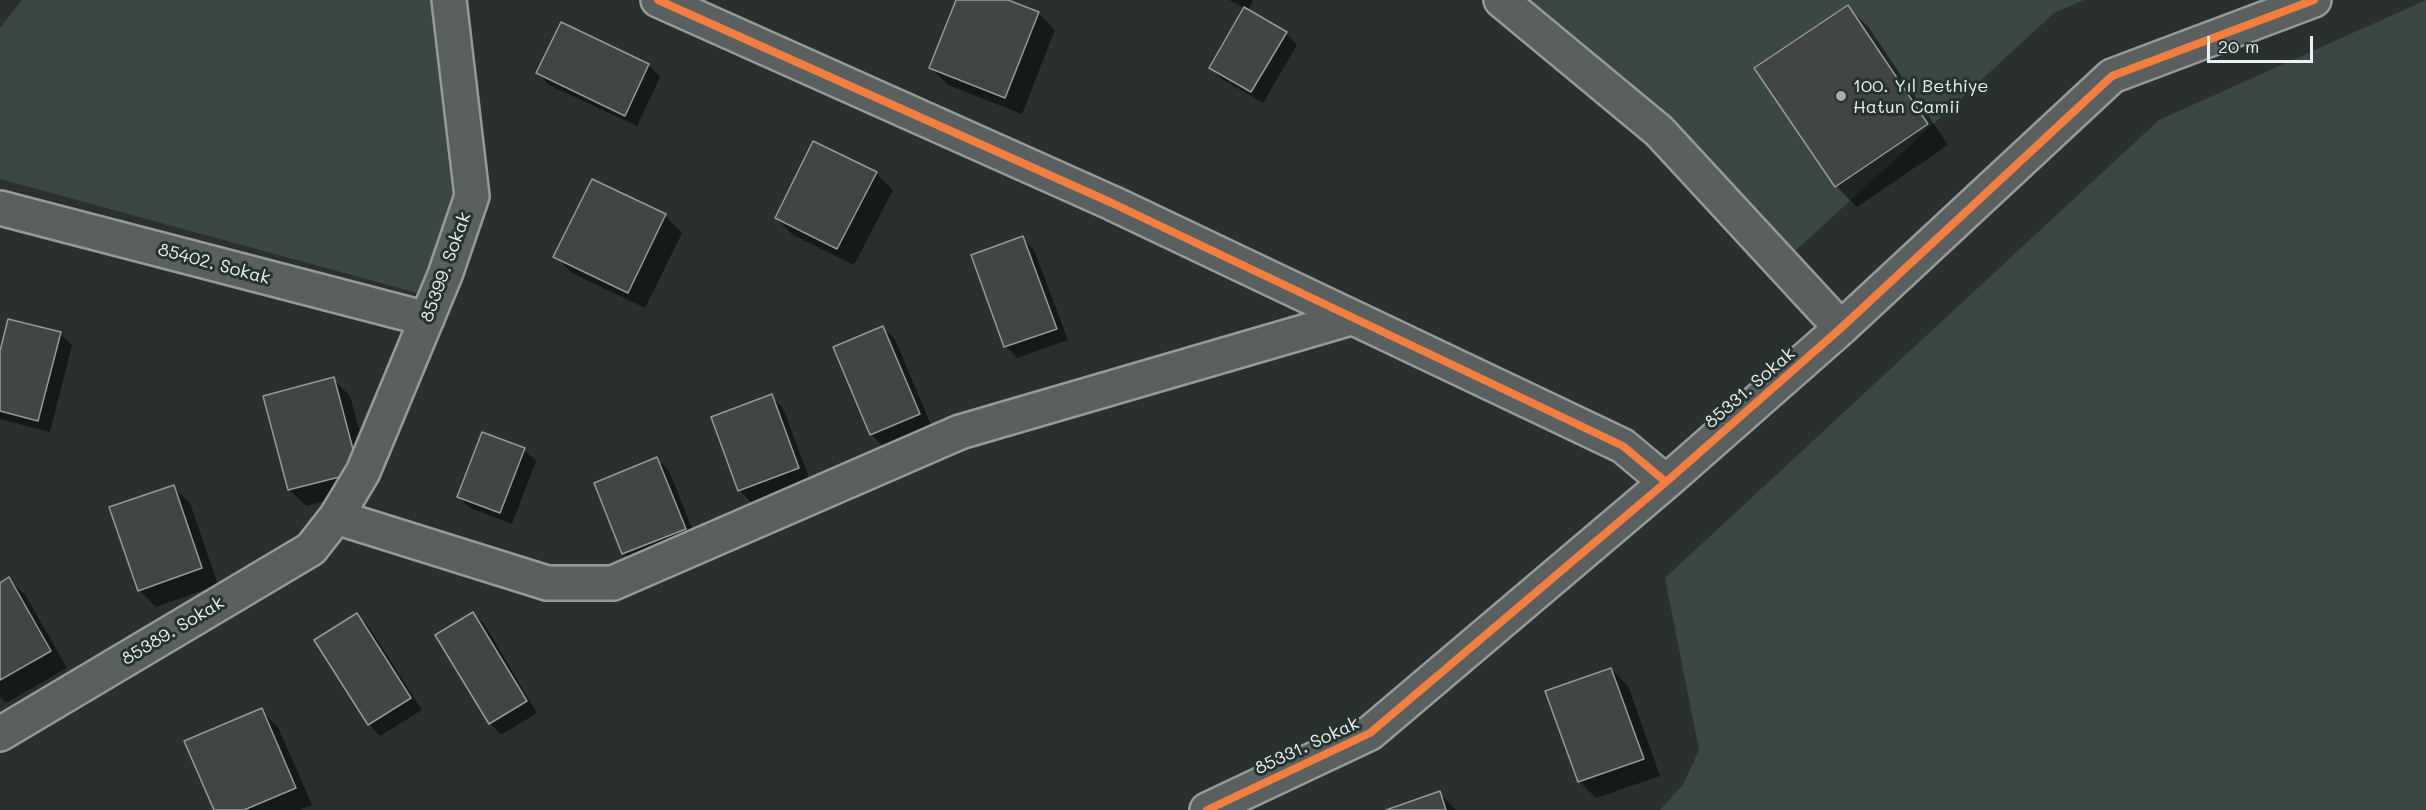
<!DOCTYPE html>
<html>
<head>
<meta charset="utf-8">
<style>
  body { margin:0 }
  #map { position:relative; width:2426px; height:810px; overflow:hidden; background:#29302d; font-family:Mali,sans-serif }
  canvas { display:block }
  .scale { position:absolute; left:2207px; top:36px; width:106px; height:27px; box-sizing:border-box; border:3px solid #e8f1f8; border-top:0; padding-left:8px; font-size:18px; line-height:21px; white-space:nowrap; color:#e8f1f8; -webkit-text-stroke:4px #26332d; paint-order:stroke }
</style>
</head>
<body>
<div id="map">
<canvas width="2426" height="810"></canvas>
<div class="scale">20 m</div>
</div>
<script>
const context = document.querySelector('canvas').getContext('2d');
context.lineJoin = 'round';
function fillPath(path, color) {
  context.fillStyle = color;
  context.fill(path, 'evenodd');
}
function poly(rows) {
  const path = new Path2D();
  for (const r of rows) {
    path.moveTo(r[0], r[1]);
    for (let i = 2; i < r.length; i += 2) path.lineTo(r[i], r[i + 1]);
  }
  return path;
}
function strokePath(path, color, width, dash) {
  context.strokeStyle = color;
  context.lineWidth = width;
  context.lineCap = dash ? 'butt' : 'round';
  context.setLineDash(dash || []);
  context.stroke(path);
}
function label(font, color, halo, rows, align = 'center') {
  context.font = font + ' Mali,sans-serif';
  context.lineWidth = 6;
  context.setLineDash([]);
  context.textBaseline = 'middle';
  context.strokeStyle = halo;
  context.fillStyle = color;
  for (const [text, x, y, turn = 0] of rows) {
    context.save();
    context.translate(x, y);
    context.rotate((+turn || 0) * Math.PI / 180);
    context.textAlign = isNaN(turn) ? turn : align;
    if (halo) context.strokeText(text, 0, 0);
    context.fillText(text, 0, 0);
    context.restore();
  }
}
const green = poly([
  [22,0,435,0,462,202,421,294,0,179,0,28],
  [1525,0,2084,0,2054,13,1791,255,1635,87],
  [2426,0,2426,810,1660,810,1683,785,1699,750,1665,578,2159,120]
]);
const shadow = poly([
  [958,0,1004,0,1038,13,1055,30,1022,114,948,85,931,68],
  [1229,0,1253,0,1248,11,1286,33,1297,45,1263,103,1222,79,1211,68,1245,8],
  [1848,7,1869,28,1948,145,1857,207,1836,186],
  [561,24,648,65,660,77,637,126,549,85,538,73],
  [876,173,893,190,854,265,793,235,776,218],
  [665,216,682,233,645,308,572,273,555,256],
  [1022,238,1034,250,1068,340,1017,358,1006,346],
  [883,328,895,339,931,425,883,446,871,434],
  [60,334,72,345,50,432,0,419,0,357],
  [333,379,350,396,375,488,306,506,289,489],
  [771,396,783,408,810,480,751,502,739,490],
  [524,450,536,461,512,524,470,508,458,496],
  [657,459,669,471,697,541,635,565,624,553,596,483],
  [173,487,190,503,218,585,156,607,139,590],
  [9,579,26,596,67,668,6,703,0,697,0,585],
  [473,614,485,625,537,713,501,735,490,723],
  [357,615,369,627,422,710,380,736,369,724],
  [1611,669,1628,686,1660,776,1596,798,1579,781],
  [261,710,278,727,312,805,300,810,215,810],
  [1439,793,1456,810,1391,810]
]);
const building = poly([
  [956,0,1008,0,1039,12,1005,98,929,68,956,0],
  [1848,5,1928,124,1835,187,1754,68,1848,5],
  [1244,7,1287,32,1251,92,1209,68,1244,7],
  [561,22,649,64,625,116,536,73,561,22],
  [813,141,877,172,837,249,775,218,813,141],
  [592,179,666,214,628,293,553,257,592,179],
  [1023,236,1057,329,1004,347,971,255,1023,236],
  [8,319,61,332,38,421,0,411,0,351,8,319],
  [883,326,920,414,870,435,833,347,883,326],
  [334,377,359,472,288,490,263,396,334,377],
  [772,394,799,468,738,491,711,417,772,394],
  [482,432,525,448,500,513,457,497,482,432],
  [657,457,686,529,622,554,594,483,657,457],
  [174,485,202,568,138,591,109,507,174,485],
  [9,577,51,651,0,680,0,583,9,577],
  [473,612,527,701,489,724,435,635,473,612],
  [357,613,411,698,368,725,314,640,357,613],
  [1611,668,1644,759,1578,782,1545,691,1611,668],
  [262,708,296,788,244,810,214,810,184,741,262,708],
  [1440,791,1446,810,1386,810,1440,791]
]);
const minor = poly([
  [658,0,1112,203,1623,446,1666,482],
  [1501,0,1659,131,1841,328],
  [0,208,427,319],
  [336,517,547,583,613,583,960,432,1351,318],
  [0,734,311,549,336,517,363,472,445,275,472,196,449,0],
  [1207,810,1370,733,1666,482,1841,328,2112,76,2314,0]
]);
const cycleway = poly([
  [658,0,1112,203,1623,446,1666,482],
  [1207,810,1370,733,1666,482,1841,328,2112,76,2314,0]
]);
const markers = [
  [1841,96,6,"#a5adb1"]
];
const poiNames = [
  ["100. Yıl Bethiye",1853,86],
  ["Hatun Camii",1853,107]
];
const streetNames = [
  ["85402. Sokak",214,264,15],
  ["85399. Sokak",446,267,-70],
  ["85331. Sokak",1750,388,-41],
  ["85389. Sokak",173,631,-31],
  ["85331. Sokak",1307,746,-25]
];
fillPath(green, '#3b4743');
fillPath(shadow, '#0007');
fillPath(building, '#414644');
strokePath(building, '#959a9a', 1.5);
strokePath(minor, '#959a9a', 38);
strokePath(minor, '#5a6060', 33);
strokePath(cycleway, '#f27e40', 8);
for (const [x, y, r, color] of markers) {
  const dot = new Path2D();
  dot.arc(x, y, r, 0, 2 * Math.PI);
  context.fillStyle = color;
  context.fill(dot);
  strokePath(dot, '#26332d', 2);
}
label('18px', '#e8f1f8', '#26332d', poiNames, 'left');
label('18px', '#e8f1f8', '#26332d', streetNames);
</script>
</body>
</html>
